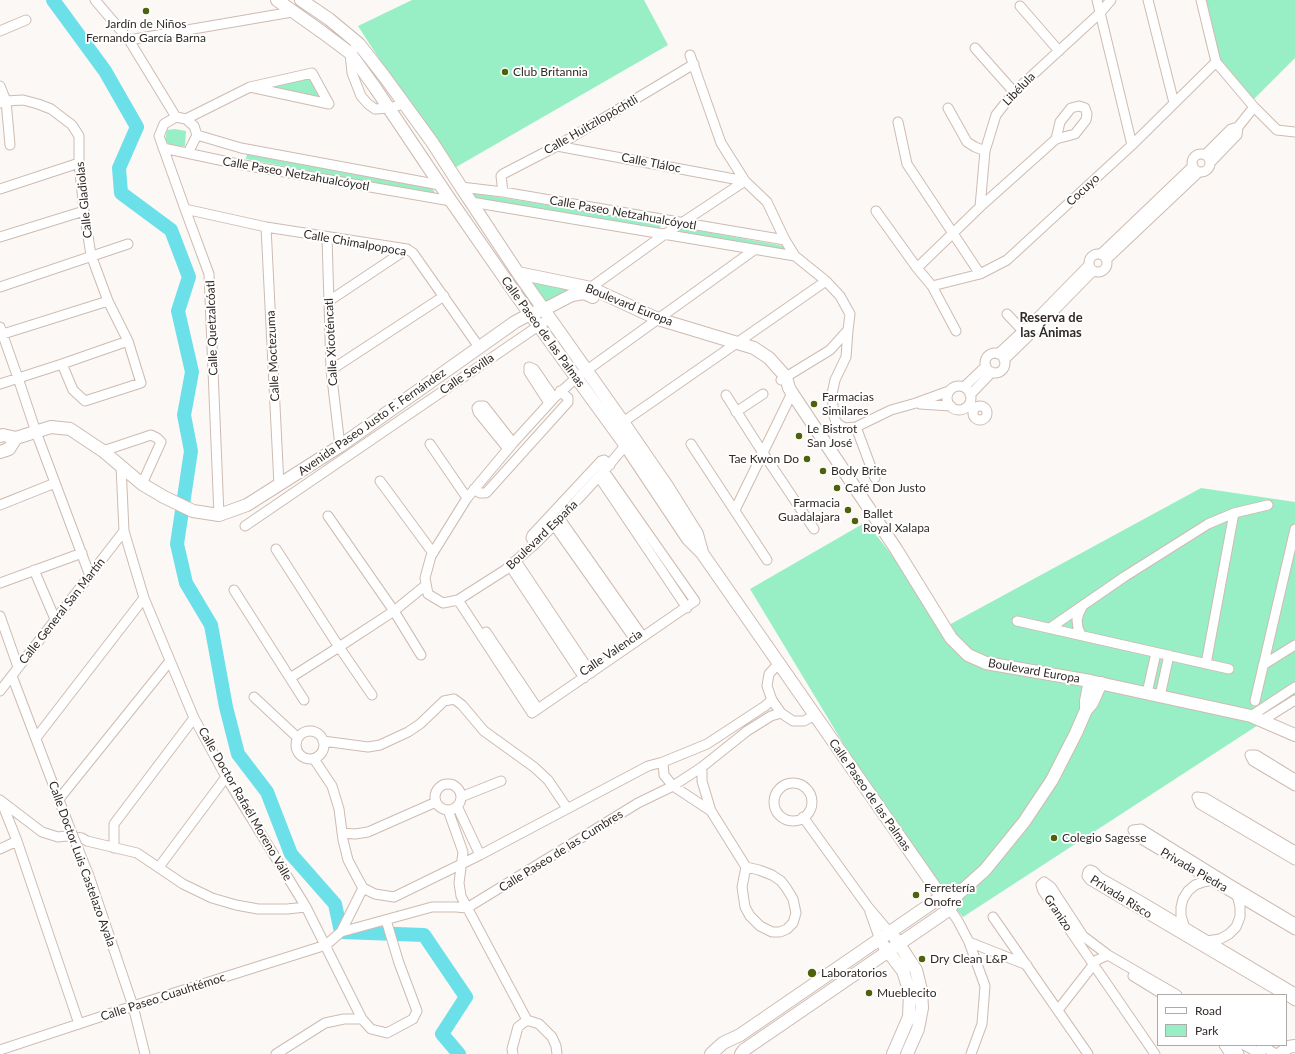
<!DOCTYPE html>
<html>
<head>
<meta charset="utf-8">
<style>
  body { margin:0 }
  #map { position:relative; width:1295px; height:1054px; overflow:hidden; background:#fcf8f6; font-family:Lato,sans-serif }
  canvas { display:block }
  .legend { position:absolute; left:1157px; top:994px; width:130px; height:52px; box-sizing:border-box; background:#fff; border:1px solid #adaaa8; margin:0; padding:5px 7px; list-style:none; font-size:12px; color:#312a26 }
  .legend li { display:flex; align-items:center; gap:8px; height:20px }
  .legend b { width:20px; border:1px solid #adaaa8 }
</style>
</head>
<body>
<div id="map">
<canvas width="1295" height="1054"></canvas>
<ul class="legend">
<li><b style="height:5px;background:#fff"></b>Road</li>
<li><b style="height:11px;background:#98efc5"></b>Park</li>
</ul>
</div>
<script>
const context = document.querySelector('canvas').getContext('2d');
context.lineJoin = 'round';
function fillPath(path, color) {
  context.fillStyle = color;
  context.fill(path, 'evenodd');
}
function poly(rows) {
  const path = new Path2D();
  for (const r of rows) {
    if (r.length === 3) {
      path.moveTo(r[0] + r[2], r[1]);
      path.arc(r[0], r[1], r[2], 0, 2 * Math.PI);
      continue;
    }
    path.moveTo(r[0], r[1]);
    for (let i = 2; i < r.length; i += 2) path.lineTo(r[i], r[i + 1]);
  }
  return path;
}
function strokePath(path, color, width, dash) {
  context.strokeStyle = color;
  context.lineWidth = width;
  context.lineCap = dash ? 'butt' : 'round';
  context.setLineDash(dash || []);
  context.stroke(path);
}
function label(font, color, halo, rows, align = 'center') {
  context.font = font + ' Lato,sans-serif';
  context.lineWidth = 4;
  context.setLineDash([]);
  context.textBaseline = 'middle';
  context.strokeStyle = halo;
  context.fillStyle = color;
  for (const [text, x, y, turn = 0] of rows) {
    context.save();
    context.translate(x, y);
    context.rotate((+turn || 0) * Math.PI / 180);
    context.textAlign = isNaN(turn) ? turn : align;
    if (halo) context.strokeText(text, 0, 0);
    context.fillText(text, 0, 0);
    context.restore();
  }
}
const green = poly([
  [412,0,644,0,668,45,451,170,358,26],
  [1197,0,1295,0,1295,58,1253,100,1206,44],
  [312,77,322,97,268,87],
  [175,129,186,131,185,146,177,148,170,146,165,140,167,130],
  [247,153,432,188,437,195,246,159],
  [473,193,661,223,660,229,475,198],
  [679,227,784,246,784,251,679,232],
  [531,281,570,290,550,302,545,300],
  [1201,488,1295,502,1295,701,963,917,929,879,893,826,750,589,866,522,947,626]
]);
const river = poly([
  [53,0,105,71,137,127,119,168,121,193,171,230,189,277,178,311,192,372,184,415,191,451,177,544,186,583,211,625,226,707,238,754,267,792,291,854,335,904,341,932,424,935,466,997,442,1034,459,1054]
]);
const street = poly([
  [95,0,129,40,176,117],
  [1097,0,1132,145],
  [1148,0,1174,103],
  [1201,0,1216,62,1254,107,1277,130,1295,132],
  [1020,6,1059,51],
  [0,31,26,20],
  [129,40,292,12],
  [359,44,350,53,352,73,361,96,368,104,375,109,389,108,404,104],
  [975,48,1014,92],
  [690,55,721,143,745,181,767,202,785,240,795,256,826,281,840,296,850,314,848,330,830,350,781,380],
  [0,86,6,101,10,145],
  [0,103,6,101,23,100,38,104,51,109,72,125,79,136,79,163,84,211,91,255,108,301,128,341,141,383,85,401,73,390,62,364],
  [948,108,967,142,975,147,985,151],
  [186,119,250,87,312,73,329,104,250,87],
  [898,122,907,164,980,274],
  [197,135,241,148,440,185],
  [557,146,745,181],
  [163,148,238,164,451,201],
  [188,153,197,135,194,126,186,119,176,117,164,124,159,136,185,209,209,274,219,515],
  [1201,163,9],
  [1205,155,1231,129,1238,127],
  [1210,163,1237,135,1238,127,1254,107],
  [461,187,503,192,785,240],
  [0,189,79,163],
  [503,192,501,176,503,174,557,146,694,64],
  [471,202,795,256],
  [980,207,985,151,996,115,1014,92,1100,13,1111,0],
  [185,209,266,227,407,249,413,253,479,347],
  [876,211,917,268,932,286,956,331],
  [266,227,279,485],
  [0,237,84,211],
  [327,237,331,370,340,446],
  [1098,263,9],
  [1101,254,1193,166],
  [1107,259,1199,172],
  [917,268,980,207,1056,139,1075,134,1086,120,1087,114,1085,108,1079,106,1071,108,1060,122,1056,139],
  [932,286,980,274,1007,260,1132,145,1216,62],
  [0,287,128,244],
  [586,291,665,234,745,181],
  [329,301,407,249],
  [1007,314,1023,331],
  [0,327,18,378,36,432,90,576],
  [848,330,846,357,835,380,832,394,834,416,836,422,841,426,845,428,856,427,891,410,916,403,949,391],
  [0,335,108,301],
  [995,363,10],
  [998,354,1039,316,1089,265],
  [1004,360,1044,321,1093,271],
  [331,370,444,296],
  [0,384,62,364,128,341],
  [959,398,12],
  [964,387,986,366],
  [726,395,763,453,814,529],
  [970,395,992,372],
  [549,403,529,372,529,367,534,369,554,398],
  [920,404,951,406],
  [980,413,7],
  [736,412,763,394],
  [623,422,826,281],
  [856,427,875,478],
  [629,441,604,471,554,525,535,544,505,570,458,600,443,603,428,594,425,578,431,556,467,498,513,443,554,398,576,378,754,250],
  [430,444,467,498],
  [691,444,767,560],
  [508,449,478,412,477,408,479,406,484,406,513,443],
  [103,451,151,435,157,438,161,442,142,484],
  [121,466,124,531,144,598,194,718,226,777,306,907,362,1019,371,1029,387,1033,413,1019,417,1011,399,963,386,920],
  [599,477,687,608],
  [380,481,433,553],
  [474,489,480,493,486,493,568,402,568,398,560,391],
  [0,505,55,483],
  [735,510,792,393],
  [328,516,394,611,421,655],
  [560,519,643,637],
  [554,525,636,641],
  [245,526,550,318],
  [535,544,531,538,532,535,601,461,604,460,610,465],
  [276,549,339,647,372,695],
  [516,561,591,673],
  [510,566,584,678],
  [34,570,55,619],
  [0,583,82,553],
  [234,590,304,700],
  [458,600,532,713,695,601,604,471],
  [0,616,18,667],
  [1017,621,1229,669],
  [1050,628,1124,577,1208,524,1234,513,1268,505],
  [486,632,538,709],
  [1081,635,1078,628,1077,620,1079,613,1082,607],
  [779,663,769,674,767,686,772,700,781,713,793,721,804,721,815,715],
  [1206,664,1234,513],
  [1263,665,1295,645],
  [12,676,67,821],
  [290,678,339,647,394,611,426,585],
  [0,691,124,531],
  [1147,693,1156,653],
  [1160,696,1169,655],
  [254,697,298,738],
  [1255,701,1295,529],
  [1251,716,1295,687],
  [1263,720,1295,700],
  [310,745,14],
  [36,738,144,598],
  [323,741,368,747,380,745,408,732,420,724,444,701,454,699,462,705,484,731,534,767,548,780,567,808],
  [314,759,332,786,339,809,343,840,348,860,358,879,363,888,375,894,394,897,480,855,648,766,663,762,707,744,765,706,772,700],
  [663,762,664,775,673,786,711,811],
  [702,767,702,781,711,811,746,867,742,887,745,907,750,916,760,926,772,932,780,932,787,929,793,923,796,913,793,899,787,889,781,881,772,875,759,870,746,867],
  [1295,779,1256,755,1250,755,1253,761,1295,786],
  [793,802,19],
  [448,797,13],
  [461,797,501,781],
  [59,799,170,661],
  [0,800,42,832,58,837,66,836,82,838,87,841,137,853,183,884,212,898,236,905,258,909,287,909,306,907],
  [2,803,17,841,79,1024],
  [457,806,480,855],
  [448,810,463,852,459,883,461,896,527,1020,539,1024,552,1037,556,1046,557,1054],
  [803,817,868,907,890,933],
  [342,833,355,834,368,832,436,802],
  [114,848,114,824,194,718],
  [0,849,17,841],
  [1295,851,1205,798,1197,797,1200,804,1295,860],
  [159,867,226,777],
  [89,876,133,1006,145,1054],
  [950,909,958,921,969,942,985,986,982,1024,971,1054],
  [870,912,880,940],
  [993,917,1088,1054],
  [1295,923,1233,886,1141,829,1133,830,1136,836,1295,930],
  [1185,928,1181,916,1181,907,1183,899,1188,891,1195,885,1203,882,1213,880],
  [341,932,363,888],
  [1207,941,1220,939,1229,934,1236,927,1240,917,1240,907,1237,895],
  [969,942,1027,965],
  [1133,976,1164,995],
  [1285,995,1090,880,1087,876,1088,872,1090,870,1093,871,1099,877,1141,901,1295,993],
  [1286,995,1295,1001],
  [1058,1010,1097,960,1108,955],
  [1224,1045,1230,1054],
  [1234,1045,1239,1054],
  [1244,1045,1261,1054],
  [1261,1045,1276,1054],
  [0,1050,133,1006,326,945,341,932,432,907,456,907,467,908,638,803,673,786,702,767,747,731,771,716,781,713],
  [276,1054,325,1023,344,1019,362,1019],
  [513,1054,512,1049,518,1027,527,1020],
  [1155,1054,1043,891,1041,885,1044,882,1051,887,1083,936,1108,955,1177,995]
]);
const secondary = poly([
  [277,0,322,32,350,53,376,89,451,201,517,296,626,446,688,539,702,553,950,909],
  [301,0,329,19,359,44,384,76,432,142,461,187,471,202,518,273,623,422,667,486,697,534,702,552],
  [518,273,591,288,658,319,754,348,769,358,786,377,789,388,792,393,896,549,951,638,968,655,986,663,1090,681,1251,716,1295,735],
  [0,436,3,435,16,438,51,427,70,429,103,451,142,484,164,497,193,511,219,515,247,505,340,446,515,322,530,314,545,309,572,295,584,293,593,297],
  [0,452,9,449,16,438],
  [1086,710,1086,701,1090,681],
  [895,938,916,970,921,990,922,1008,918,1029,907,1054],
  [884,946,903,971,910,993,909,1017,893,1054],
  [711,1054,723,1043,740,1035,941,897,949,896],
  [741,1054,744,1050,950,909,957,895,985,870,1024,822,1052,780,1076,733,1086,710,1092,703,1101,683],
  [1280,1054,1288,1047,1295,1046]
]);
const streetBridge = poly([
  [67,821,89,876]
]);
const markers = [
  [146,11,4,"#4e620c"],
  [505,72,4,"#4e620c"],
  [814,404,4,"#4e620c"],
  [799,436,4,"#4e620c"],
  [807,459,4,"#4e620c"],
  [823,471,4,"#4e620c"],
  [837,488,4,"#4e620c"],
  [848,510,4,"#4e620c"],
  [855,521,4,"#4e620c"],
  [1054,838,4,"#4e620c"],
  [916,895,4,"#4e620c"],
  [922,959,4,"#4e620c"],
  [812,973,5,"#4e620c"],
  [869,993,4,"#4e620c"]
];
const poiNames = [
  ["Jardín de Niños",146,24,"center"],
  ["Fernando García Barna",146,38,"center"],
  ["Club Britannia",513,72],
  ["Farmacias",822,397],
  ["Similares",822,411],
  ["Le Bistrot",807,429],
  ["San José",807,443],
  ["Tae Kwon Do",799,459,"right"],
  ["Body Brite",831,471],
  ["Café Don Justo",845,488],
  ["Farmacia",840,503,"right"],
  ["Guadalajara",840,517,"right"],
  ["Ballet",863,514],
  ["Royal Xalapa",863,528],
  ["Colegio Sagesse",1062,838],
  ["Ferretería",924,888],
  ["Onofre",924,902],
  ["Dry Clean L&P",930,959],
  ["Laboratorios",821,973],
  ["Mueblecito",877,993]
];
const streetNames = [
  ["Libélula",1019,89,-46],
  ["Calle Huitzilopóchtli",591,125,-30],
  ["Calle Tláloc",651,163,11],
  ["Calle Paseo Netzahualcóyotl",296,174,10],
  ["Cocuyo",1083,190,-43],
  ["Calle Gladiolas",84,200,-96],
  ["Calle Paseo Netzahualcóyotl",623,213,10],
  ["Calle Chimalpopoca",355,243,10],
  ["Boulevard Europa",629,305,22],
  ["Calle Quetzalcóatl",212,328,-92],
  ["Calle Paseo de las Palmas",543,332,54],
  ["Calle Xicoténcatl",331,342,-93],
  ["Calle Moctezuma",273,356,-93],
  ["Calle Sevilla",467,374,-34],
  ["Avenida Paseo Justo F. Fernández",372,422,-35],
  ["Boulevard España",542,535,-44],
  ["Calle General San Martín",62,611,-52],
  ["Calle Valencia",611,653,-34],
  ["Boulevard Europa",1034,671,10],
  ["Calle Paseo de las Palmas",870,795,55],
  ["Calle Doctor Rafaél Moreno Valle",245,804,60],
  ["Calle Paseo de las Cumbres",561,851,-32],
  ["Calle Doctor Luis Castelazo Ayala",82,864,70],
  ["Privada Piedra",1194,870,30],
  ["Privada Risco",1121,897,32],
  ["Granizo",1058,913,56],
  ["Calle Paseo Cuauhtémoc",163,997,-18]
];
const neighbourhoodNames = [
  ["Reserva de",1051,318],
  ["las Ánimas",1051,333]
];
fillPath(green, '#98efc5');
strokePath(river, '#6be0e9', 14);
strokePath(street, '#cebbb1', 11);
strokePath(secondary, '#cebbb1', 14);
strokePath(street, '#fff', 9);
strokePath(secondary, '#fff', 12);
strokePath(streetBridge, '#cebbb1', 11, []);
strokePath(streetBridge, '#fff', 9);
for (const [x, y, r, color] of markers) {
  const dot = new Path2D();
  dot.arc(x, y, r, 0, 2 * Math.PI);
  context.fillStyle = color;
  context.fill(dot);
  strokePath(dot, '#fff', 1.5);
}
label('12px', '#312a26', '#fff', poiNames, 'left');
label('12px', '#312a26', '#fff', streetNames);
label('bold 13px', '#312a26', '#fff', neighbourhoodNames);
</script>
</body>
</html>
